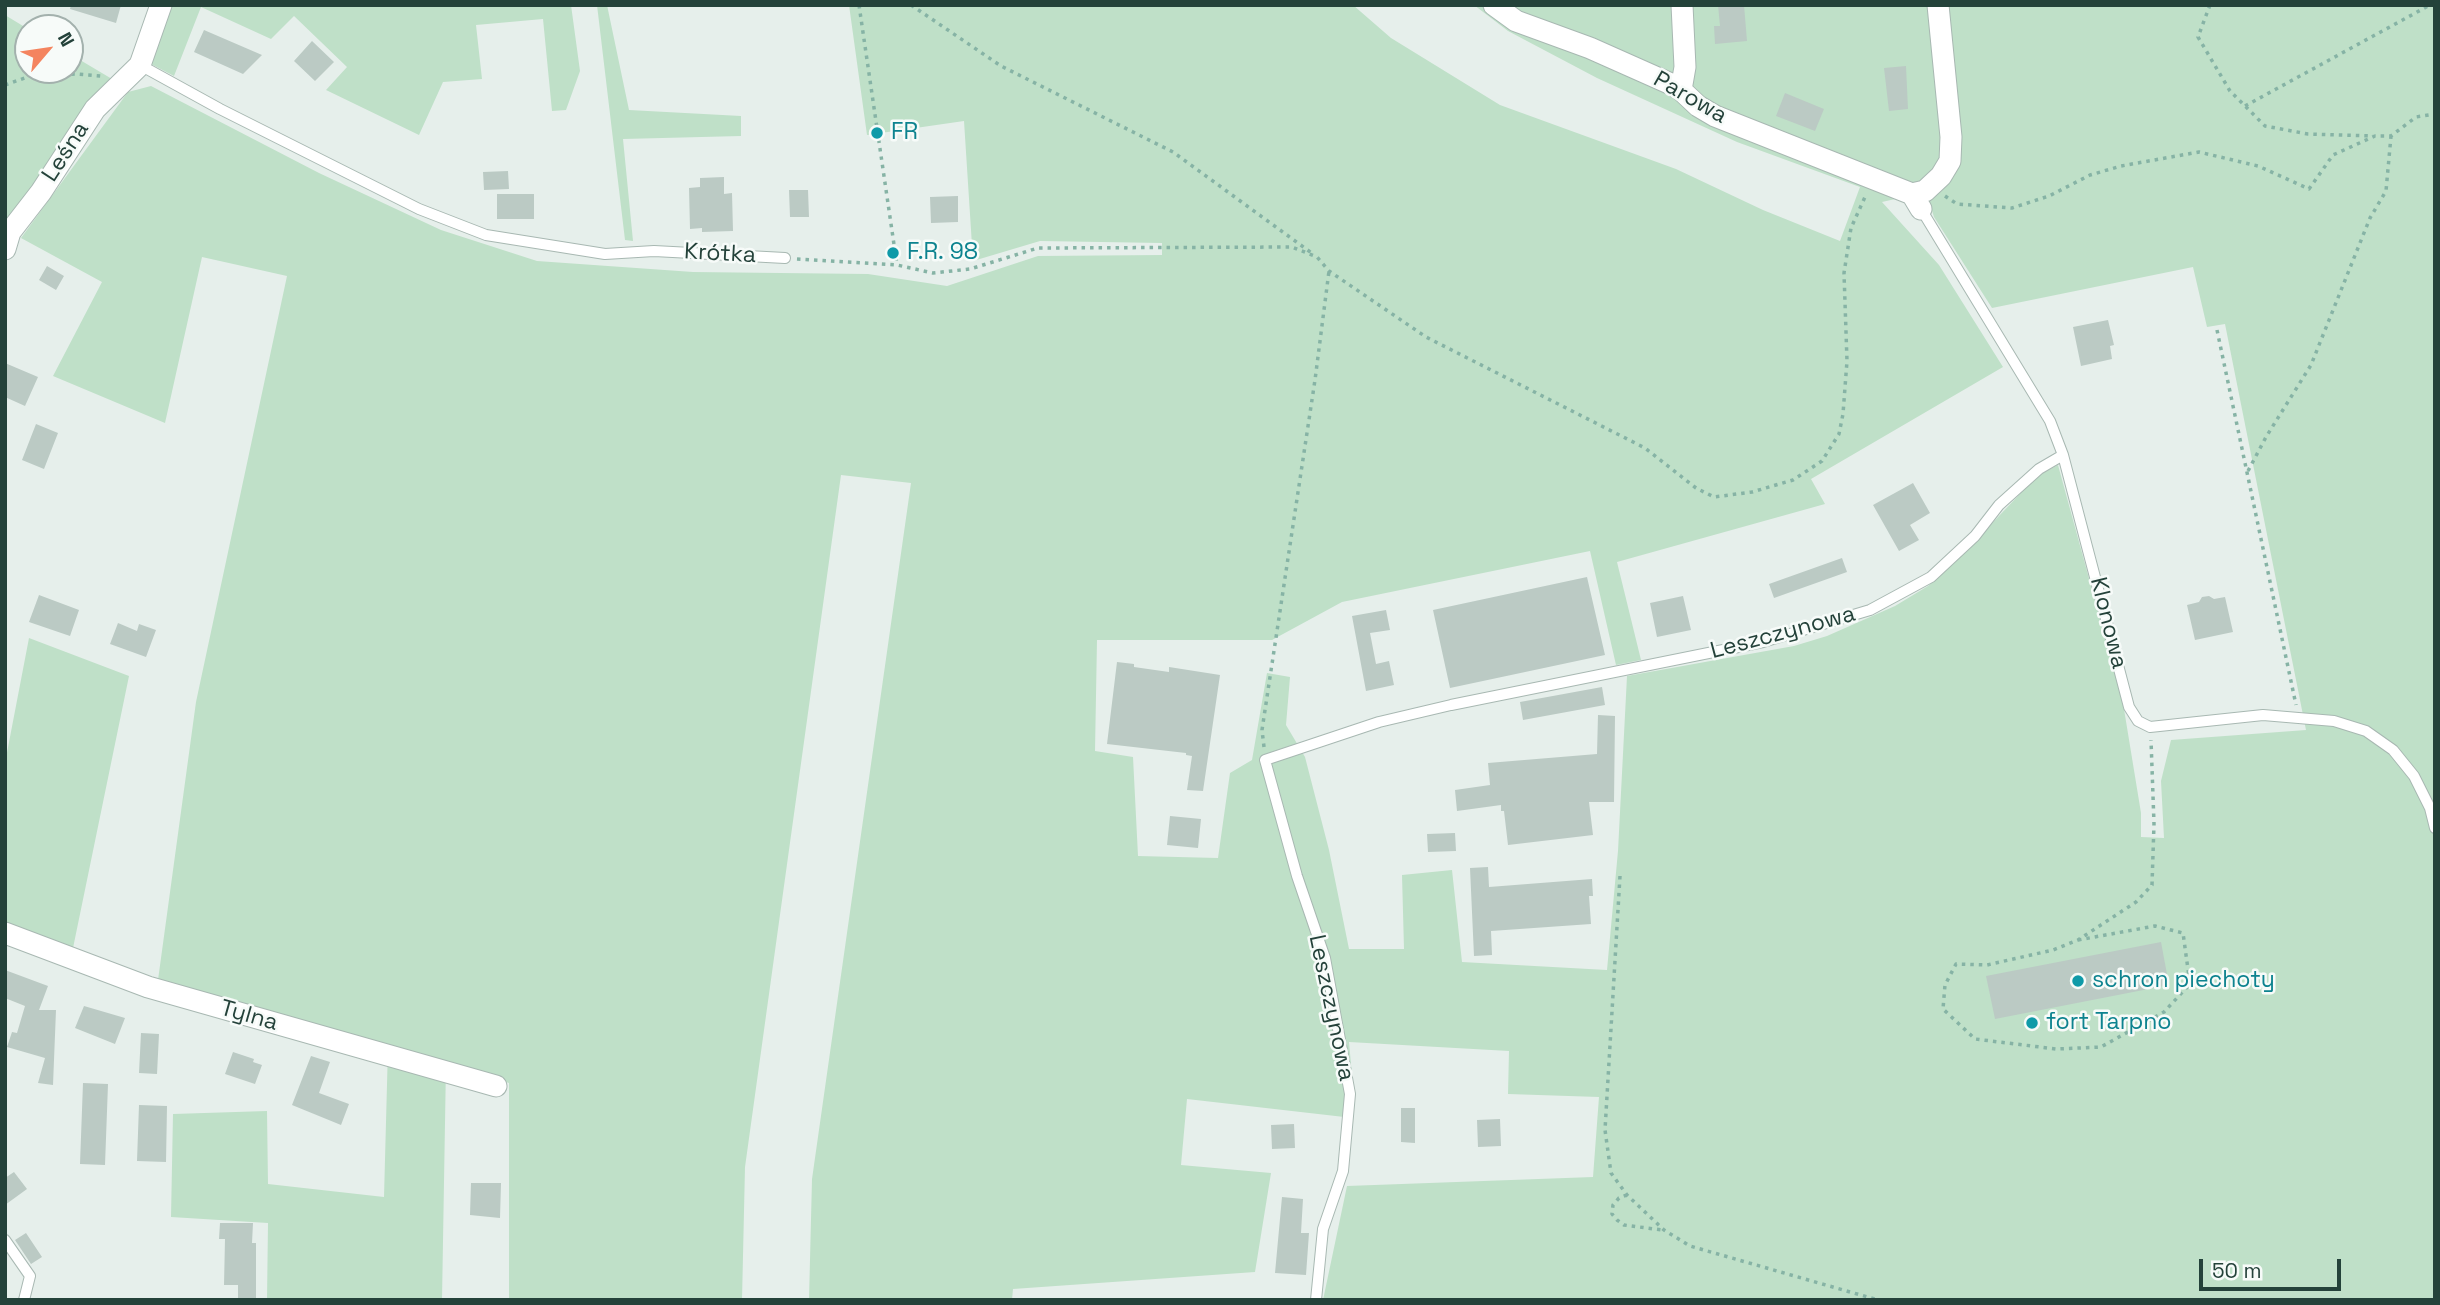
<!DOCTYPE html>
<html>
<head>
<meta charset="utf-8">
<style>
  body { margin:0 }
  #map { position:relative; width:2440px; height:1305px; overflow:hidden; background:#e6efeb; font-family:"Space Grotesk",sans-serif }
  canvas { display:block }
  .frame { position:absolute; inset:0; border:7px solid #24423a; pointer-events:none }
  .north { position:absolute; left:14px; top:14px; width:70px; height:70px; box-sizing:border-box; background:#f7fbf9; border:2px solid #a3b1ad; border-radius:50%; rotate:61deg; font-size:19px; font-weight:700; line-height:28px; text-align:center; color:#24423a }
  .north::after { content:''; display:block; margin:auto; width:24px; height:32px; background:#f4845f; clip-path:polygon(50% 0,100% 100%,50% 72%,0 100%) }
  .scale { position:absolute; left:2199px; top:1259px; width:142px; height:32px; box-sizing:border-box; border:4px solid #24423a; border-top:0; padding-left:9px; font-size:21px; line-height:24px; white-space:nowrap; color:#24423a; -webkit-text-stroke:5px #f7fbf9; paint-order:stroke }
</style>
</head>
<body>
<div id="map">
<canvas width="2440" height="1305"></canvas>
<div class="frame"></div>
<div class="north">N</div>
<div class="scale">50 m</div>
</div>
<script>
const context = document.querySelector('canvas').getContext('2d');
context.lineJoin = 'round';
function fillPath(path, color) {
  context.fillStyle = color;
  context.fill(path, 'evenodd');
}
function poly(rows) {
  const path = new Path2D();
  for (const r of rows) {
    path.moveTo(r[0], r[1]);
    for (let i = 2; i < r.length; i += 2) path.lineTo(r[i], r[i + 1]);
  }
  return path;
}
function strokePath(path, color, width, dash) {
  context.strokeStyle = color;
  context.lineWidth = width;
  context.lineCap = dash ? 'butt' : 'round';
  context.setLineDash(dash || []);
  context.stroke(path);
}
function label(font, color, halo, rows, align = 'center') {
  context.font = font + ' "Space Grotesk",sans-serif';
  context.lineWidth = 5;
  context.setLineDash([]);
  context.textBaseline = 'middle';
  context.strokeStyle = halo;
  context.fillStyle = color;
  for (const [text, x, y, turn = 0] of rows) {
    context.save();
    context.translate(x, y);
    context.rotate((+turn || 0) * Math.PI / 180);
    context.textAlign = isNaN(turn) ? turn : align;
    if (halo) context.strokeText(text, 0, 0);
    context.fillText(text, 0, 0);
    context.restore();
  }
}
const green = poly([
  [171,5,571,5,580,71,566,110,552,111,543,19,476,25,482,79,443,82,419,135,326,90,347,67,294,16,271,39,201,7,174,76,151,64],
  [597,5,607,5,629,110,741,116,741,136,623,139,633,241,625,240],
  [849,5,1353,5,1391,38,1500,105,1676,169,1763,210,1840,241,1860,187,1737,142,1597,78,1508,31,1474,5,2435,5,2435,1300,1323,1300,1347,1186,1593,1177,1599,1097,1508,1094,1509,1051,1349,1042,1354,1098,1353,1118,1187,1099,1181,1165,1271,1173,1255,1272,1013,1289,1012,1300,809,1300,812,1179,911,483,841,475,745,1167,742,1300,509,1300,509,1083,446,1064,442,1300,267,1300,268,1223,171,1217,173,1114,267,1111,268,1184,384,1197,388,1047,158,980,196,702,287,276,202,257,165,423,53,376,102,282,21,238,128,92,151,86,319,173,441,230,537,261,693,272,868,274,947,286,1038,256,1162,255,1162,243,1040,241,973,261,964,121,867,135],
  [1926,192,1934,217,1992,308,2193,267,2207,327,2225,324,2306,730,2171,740,2161,781,2164,838,2141,837,2141,813,2123,703,2058,465,2037,476,1959,558,1928,586,1895,606,1827,636,1794,646,1627,676,1618,851,1607,970,1462,962,1452,870,1402,875,1404,949,1349,949,1329,850,1305,757,1286,725,1290,677,1267,673,1252,760,1230,773,1218,858,1138,856,1133,757,1095,751,1097,640,1272,640,1342,602,1590,551,1616,665,1641,660,1617,562,1825,504,1811,479,2003,367,1939,265,1882,202],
  [5,15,28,29,28,70,70,70,70,54,112,79,5,225],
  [29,638,129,676,73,948,5,923,5,763]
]);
const building = poly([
  [71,5,121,5,116,23,70,9],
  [1718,5,1744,5,1747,41,1715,44,1714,26,1720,26],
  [204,30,262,55,243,74,194,52],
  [312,41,334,62,315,81,294,61],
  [1906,66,1908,109,1889,111,1884,68],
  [1785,93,1824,109,1815,131,1776,116],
  [508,171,509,189,484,190,483,172],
  [724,177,724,194,732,193,733,231,702,232,702,228,690,229,689,188,700,187,700,178],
  [789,190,808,190,809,217,790,217],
  [497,194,534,194,534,219,497,219],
  [958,196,958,222,931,223,930,197],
  [47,266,64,276,56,290,39,280],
  [2108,320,2114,345,2110,346,2112,359,2081,366,2073,327],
  [5,363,38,377,25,406,5,397],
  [36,424,58,433,44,469,22,460],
  [1913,483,1930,513,1910,525,1919,540,1899,551,1873,505],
  [1842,558,1847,572,1774,598,1769,584],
  [1587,577,1605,655,1450,688,1433,610],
  [39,595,79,610,70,636,29,622],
  [1683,596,1691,630,1657,637,1650,603],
  [2209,596,2214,599,2225,597,2233,632,2195,640,2187,605,2199,602,2202,597],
  [1386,610,1390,630,1370,633,1376,664,1389,661,1394,685,1366,691,1352,616],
  [118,623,137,631,139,624,156,630,146,657,110,644],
  [1117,662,1134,664,1134,667,1169,672,1169,667,1220,675,1203,791,1187,790,1192,756,1186,755,1186,753,1107,744],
  [1602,687,1605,705,1523,720,1520,702],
  [1598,715,1615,716,1614,802,1589,802,1593,835,1508,845,1504,811,1501,811,1501,805,1457,811,1455,790,1490,785,1488,763,1597,754],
  [1170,816,1201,819,1198,848,1167,845],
  [1455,833,1456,851,1428,852,1427,834],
  [1488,867,1489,887,1592,879,1593,896,1589,896,1591,924,1491,931,1492,955,1474,956,1470,868],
  [2161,942,2169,985,1995,1019,1986,976],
  [5,970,48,986,39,1010,56,1010,53,1085,38,1083,45,1058,7,1047,12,1032,17,1033,25,1006,5,998],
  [84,1006,125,1018,115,1044,75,1028],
  [141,1033,159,1034,157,1074,139,1073],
  [233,1052,254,1059,253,1062,262,1065,255,1084,225,1074],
  [311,1056,330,1062,319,1093,349,1104,341,1125,292,1105],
  [83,1083,108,1084,105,1165,80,1164],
  [139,1105,167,1106,166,1162,137,1161],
  [1401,1108,1415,1108,1415,1143,1401,1142],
  [1500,1119,1501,1146,1478,1147,1477,1120],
  [1294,1124,1295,1148,1272,1149,1271,1125],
  [14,1172,27,1189,5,1205,5,1178],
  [471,1183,501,1183,500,1218,470,1215],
  [1282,1197,1303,1199,1301,1233,1309,1233,1306,1275,1275,1273],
  [220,1223,253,1223,252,1243,256,1243,256,1300,238,1299,238,1285,224,1285,225,1239,219,1239],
  [26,1233,42,1257,31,1264,15,1240]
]);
const path = poly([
  [859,5,897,265],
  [911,5,1001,66,1173,152,1313,254],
  [2210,5,2198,37,2230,91,2265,126,2308,134,2373,136],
  [5,85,33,75,77,74,101,76],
  [2245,106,2430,5],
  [1945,196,1957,204,2012,208,2049,196,2090,175,2121,166,2199,152,2258,166,2309,189,2333,155,2375,136,2391,136,2416,117,2435,114],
  [797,259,897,265,933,273,970,269,1038,248,1292,247,1317,257,1329,271,1426,337,1645,448,1696,488,1714,497,1752,492,1793,480,1822,461,1839,434,1843,414,1847,361,1844,273,1851,228,1865,197],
  [2217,330,2296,705],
  [2248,471,2266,437,2311,365,2370,218,2386,191,2391,136],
  [1264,747,1262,730,1315,380,1329,271],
  [1620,876,1605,1130,1611,1173,1627,1195,1664,1230,1690,1246,1878,1300],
  [2078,940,2155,926,2183,933,2190,984,2164,1012,2101,1047,2056,1049,1975,1039,1943,1009,1945,985,1956,964,1987,965,2053,950,2078,940,2136,902,2152,885,2154,824,2151,740],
  [1627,1195,1619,1198,1613,1205,1612,1214,1617,1220,1624,1225,1662,1230]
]);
const service = poly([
  [140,65,220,109,419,209,486,235,605,254,654,251,785,258],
  [1921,209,2050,421,2063,455,2129,707,2138,721,2150,727,2263,715,2334,721,2366,731,2393,750,2414,776,2430,808,2435,828],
  [5,1240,30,1276,24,1300],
  [1316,1300,1323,1229,1343,1171,1350,1094,1325,958,1297,876,1265,760,1379,722,1451,705,1763,642,1870,610,1931,577,1975,536,1999,505,2039,469,2063,455]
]);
const minor = poly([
  [1494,5,1516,21,1590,48,1671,84,1681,90,1698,106,1715,116,1912,194,1921,209],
  [1681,90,1685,67,1682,5],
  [1912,194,1925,191,1941,176,1950,161,1951,137,1938,5],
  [5,249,10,232,41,192,95,109,140,65,161,5],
  [5,933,148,987,496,1086]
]);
const markers = [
  [877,133,7,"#0f9aa8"],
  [893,253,7,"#0f9aa8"],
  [2078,981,7,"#0f9aa8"],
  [2032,1023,7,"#0f9aa8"]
];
const streetNames = [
  ["Parowa",1690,98,30],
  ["Leśna",66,152,-57],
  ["Krótka",720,254,3],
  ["Klonowa",2108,623,76],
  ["Leszczynowa",1783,633,-15],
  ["Leszczynowa",1331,1008,78],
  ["Tylna",249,1016,16]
];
const cultureNames = [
  ["FR",891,133],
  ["F.R. 98",907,253],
  ["schron piechoty",2092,981],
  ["fort Tarpno",2046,1023]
];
fillPath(green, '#bfe0c8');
fillPath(building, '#bbcac4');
strokePath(service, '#a8b8b2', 12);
strokePath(minor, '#a8b8b2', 23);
strokePath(path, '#86b3a5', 3.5, [3.5, 5]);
strokePath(service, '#fff', 10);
strokePath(minor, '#fff', 21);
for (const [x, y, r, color] of markers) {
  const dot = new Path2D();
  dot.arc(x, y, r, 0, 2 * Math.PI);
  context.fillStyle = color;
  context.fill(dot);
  strokePath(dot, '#f7fbf9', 2.5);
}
label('23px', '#24423a', '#f7fbf9', streetNames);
label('23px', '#0d838f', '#f7fbf9', cultureNames, 'left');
</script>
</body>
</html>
